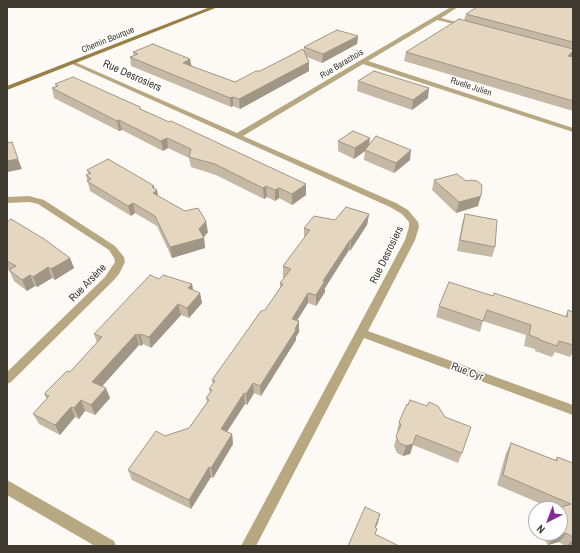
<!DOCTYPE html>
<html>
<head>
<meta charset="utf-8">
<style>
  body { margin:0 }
  #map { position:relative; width:580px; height:553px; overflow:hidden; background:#fdfaf5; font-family:"Archivo Narrow",sans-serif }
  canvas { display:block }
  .frame { position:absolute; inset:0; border:8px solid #3f3a30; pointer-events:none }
  .north { position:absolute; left:528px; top:501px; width:40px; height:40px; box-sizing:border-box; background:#fff; border:1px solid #b2b0ac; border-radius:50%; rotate:222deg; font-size:11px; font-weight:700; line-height:16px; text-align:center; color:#3f3a30 }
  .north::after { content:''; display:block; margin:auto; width:14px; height:18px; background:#842b98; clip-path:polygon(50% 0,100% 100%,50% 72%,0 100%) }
</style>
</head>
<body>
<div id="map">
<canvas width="580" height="553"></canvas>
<div class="frame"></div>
<div class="north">N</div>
</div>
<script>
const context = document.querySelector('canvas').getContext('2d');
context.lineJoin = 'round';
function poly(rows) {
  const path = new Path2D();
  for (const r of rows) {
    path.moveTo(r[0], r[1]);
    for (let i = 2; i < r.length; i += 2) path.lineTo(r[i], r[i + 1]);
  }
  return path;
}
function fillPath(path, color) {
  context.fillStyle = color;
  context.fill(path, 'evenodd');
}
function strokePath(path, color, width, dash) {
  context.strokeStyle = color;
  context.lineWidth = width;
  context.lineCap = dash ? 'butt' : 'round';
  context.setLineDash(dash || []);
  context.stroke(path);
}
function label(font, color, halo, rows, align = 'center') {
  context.font = font + ' "Archivo Narrow",sans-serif';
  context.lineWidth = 3;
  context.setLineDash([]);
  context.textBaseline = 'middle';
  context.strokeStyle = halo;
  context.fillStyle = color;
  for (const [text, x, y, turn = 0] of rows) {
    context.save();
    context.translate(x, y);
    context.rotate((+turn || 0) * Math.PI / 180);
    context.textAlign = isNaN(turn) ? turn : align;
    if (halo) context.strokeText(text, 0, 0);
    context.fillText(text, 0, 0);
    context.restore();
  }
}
const street = poly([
  [451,7,458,7,441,18,467,25,467,27,437,20,368,61,573,128,573,132,363,64,243,136,396,203,408,210,418,222,419,227,415,240,368,331,573,405,573,415,364,338,256,546,241,546,405,240,409,227,409,222,402,214,390,207,70,63,75,62,237,133,451,7],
  [29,196,44,200,115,246,124,257,125,262,119,274,113,281,11,382,7,384,7,372,105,277,115,262,114,258,109,250,38,204,29,202,7,203,7,197,29,196],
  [7,480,114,541,116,546,95,546,7,495,7,480]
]);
const secondary = poly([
  [210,7,218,7,7,90,7,86,210,7]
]);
const wall = poly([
  [573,7,573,54,572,57,573,57,573,111,404,61,406,52,464,20,466,14],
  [358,36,357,44,322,63,307,57,309,71,240,109,233,106,231,107,131,66,130,57,134,56,133,52,191,66,235,82,304,51,304,47],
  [358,81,428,98,412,110,357,91],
  [55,84,140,107,141,110,306,195,292,205,279,198,275,201,267,197,264,199,216,175,191,167,189,158,168,148,163,151,122,130,119,131,54,98,52,88,56,86],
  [338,141,369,146,410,160,394,173,364,160,365,151,354,159,338,151],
  [87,170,154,188,157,190,158,196,208,232,204,237,205,248,172,258,157,226,135,213,131,216,90,191,86,175,88,174],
  [434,180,478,206,456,213,432,190],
  [369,214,367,225,350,251,349,250,325,288,325,292,316,306,308,303,297,321,299,321,299,332,296,337,296,340,261,396,254,393,247,405,245,404,227,432,232,434,233,444,213,478,211,477,191,509,132,480,128,470,165,436,189,428,207,402,206,398,210,393,209,389,213,384,212,380,265,310,280,288,280,283,284,278,283,277,283,266,304,238,304,228,335,220],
  [465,214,495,247,492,257,457,251,462,224],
  [7,222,70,258,74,268,55,280,52,278,37,287,35,286,27,291,14,281,9,270,7,268],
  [159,279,192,284,193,290,200,293,202,303,189,318,181,315,151,348,143,344,141,346,139,345,102,386,110,398,95,415,85,411,79,419,75,417,60,435,39,424,33,414,47,399,45,395,70,372,97,343,94,334],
  [493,296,565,317,568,310,573,312,573,352,570,357,555,352,552,357,535,351,535,349,524,346,526,335,483,321,480,332,436,317,439,306],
  [399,422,462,453,458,463,413,445,410,454,403,456,397,453,394,446,398,433,397,432],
  [511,443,555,460,557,457,573,463,573,544,568,546,565,546,559,542,548,545,540,533,560,533,560,509,553,509,497,485,506,453],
  [536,520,536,526,534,523]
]);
const shadedWall = poly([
  [358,36,357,44,322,63,323,54],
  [573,51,573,54,571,58,568,56],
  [190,59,192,68,183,63],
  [309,62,309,71,240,109,239,99],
  [429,88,428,98,412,110,413,100],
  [233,97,233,106,231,107,230,98],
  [119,120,122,130,119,131,117,121],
  [167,138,168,148,163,151,161,141],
  [370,138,369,148,354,159,355,148],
  [411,150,410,160,394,173,396,163],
  [18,159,22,169,8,172,7,169,7,161],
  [306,184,306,195,292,205,292,194],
  [154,186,155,192,157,190,159,201,155,203,152,187],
  [266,186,267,197,264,199,263,188],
  [279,188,279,198,275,201,275,190],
  [481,196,478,206,456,213,459,202],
  [133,203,135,213,131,216,128,206],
  [369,214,367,225,350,251,351,240],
  [206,221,208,232,203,238,204,238,205,248,172,258,170,247,199,229],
  [350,240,349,250,325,288,325,292,316,306,316,295,323,281],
  [70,258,74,268,55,280,51,269],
  [48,267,52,278,37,287,33,277],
  [30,275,35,286,27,291,22,280],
  [192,284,194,295,188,288],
  [200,293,202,303,189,318,187,308],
  [308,293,308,303,291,329,292,319],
  [178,304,181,315,151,348,149,337],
  [299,321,299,332,296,337,296,340,261,396,260,386],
  [136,334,139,345,97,392,92,382],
  [140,334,143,344,141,346,138,335],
  [253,383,254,393,247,405,246,394],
  [106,388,110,398,95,415,91,405],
  [244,393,245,404,222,439,221,429],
  [81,400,85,411,79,419,74,408],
  [71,407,75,417,60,435,55,425],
  [232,434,233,444,213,478,211,468],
  [416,435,410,454,403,456,406,446],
  [209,467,211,477,191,509,189,500],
  [380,514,378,523,372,536,375,527],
  [566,533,559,542,548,545,555,537],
  [573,539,573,544,567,546]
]);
const building = poly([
  [477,7,573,7,573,42,466,14,477,7],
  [459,19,573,49,573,51,568,56,573,57,573,101,406,52,459,19],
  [337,30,358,36,323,54,304,47,337,30],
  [153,44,190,59,183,63,235,82,256,71,260,71,303,49,309,62,239,99,233,97,230,98,130,57,138,54,133,52,153,44],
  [374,71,429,88,413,100,358,81,374,71],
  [73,77,140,107,140,109,169,122,171,121,218,143,306,184,292,194,279,188,275,190,266,186,263,188,215,164,189,157,191,149,167,138,161,141,119,120,117,121,52,88,58,86,55,84,73,77],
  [353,131,370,138,355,148,338,141,353,131],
  [376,136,411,150,396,163,365,150,376,136],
  [12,142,18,159,7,161,7,143,12,142],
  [108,159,151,184,154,186,152,187,157,190,153,193,185,211,198,208,206,221,199,229,204,238,170,247,155,216,133,203,128,206,87,181,91,179,86,175,91,173,87,170,108,159],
  [457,174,466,181,471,180,477,181,482,185,481,196,459,202,434,180,457,174],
  [346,207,369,214,351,240,350,240,323,281,325,281,316,295,308,293,292,319,299,321,295,329,296,330,260,386,253,383,246,394,244,393,221,429,232,434,211,468,209,467,189,500,128,470,156,431,165,436,189,428,209,400,206,398,212,390,209,389,215,381,212,380,261,311,265,310,283,284,280,283,291,269,283,266,310,230,304,228,314,216,335,220,346,207],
  [465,214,497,220,495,247,460,240,465,214],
  [11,219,44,239,70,258,51,269,48,267,33,277,30,275,22,280,9,270,16,266,7,261,7,222,11,219],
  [150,275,159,279,163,275,192,284,188,288,200,293,187,308,178,304,149,337,140,334,138,335,136,334,92,382,106,388,91,405,81,400,74,408,71,407,55,425,33,414,49,396,45,395,45,393,67,371,70,372,102,337,94,334,150,275],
  [449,282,493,296,494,293,567,317,568,310,573,312,573,345,559,341,557,346,540,340,540,339,529,335,531,325,487,310,483,321,439,306,449,282],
  [410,400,427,406,429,402,438,406,445,417,471,427,462,453,416,435,413,444,406,446,399,443,396,436,401,425,399,422,407,404,408,405,410,400],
  [511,443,557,461,557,457,573,463,573,537,566,533,555,537,553,533,560,533,560,509,556,509,571,504,503,475,511,443],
  [365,507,380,514,375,527,377,529,375,534,399,546,348,546,365,507]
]);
const farStreetnames = [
  ["Chemin Bourque",108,40,-22],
  ["Rue Barachois",342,64,-31],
  ["Ruelle Julien",471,87,18]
];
const streetNames = [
  ["Rue Desrosiers",132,76,24],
  ["Rue Desrosiers",387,255,-64],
  ["Rue Arsène",88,283,-46],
  ["Rue Cyr",467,372,20]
];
fillPath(street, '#b8a882');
fillPath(secondary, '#988045');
fillPath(wall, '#c5b8a4');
fillPath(shadedWall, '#a09686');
fillPath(building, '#e5d6bf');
strokePath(building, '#a09686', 1);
label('9px', '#3f3a30', '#fff', farStreetnames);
label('11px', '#3f3a30', '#fff', streetNames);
</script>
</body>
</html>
